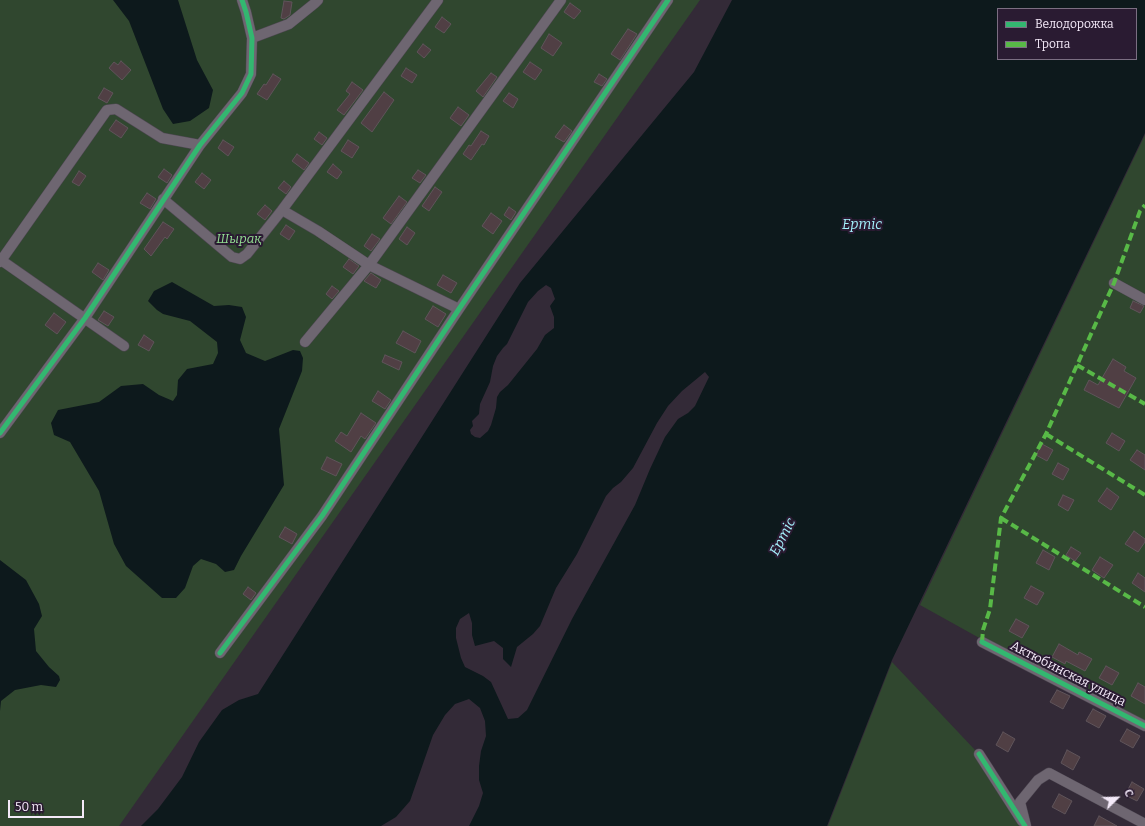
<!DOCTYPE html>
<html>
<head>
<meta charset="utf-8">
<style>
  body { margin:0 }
  #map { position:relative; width:1145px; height:826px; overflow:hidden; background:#332a37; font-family:Bitter,serif }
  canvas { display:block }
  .legend { position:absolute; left:997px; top:8px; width:140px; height:52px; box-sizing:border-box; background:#2a1b32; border:1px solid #7b6e82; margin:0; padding:5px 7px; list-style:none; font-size:12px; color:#f4eaf9 }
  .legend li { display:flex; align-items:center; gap:8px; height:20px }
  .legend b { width:20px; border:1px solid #7b6e82 }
  .north { position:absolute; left:1097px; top:778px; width:40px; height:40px; -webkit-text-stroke:3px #2a1b32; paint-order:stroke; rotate:67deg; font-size:11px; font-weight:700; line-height:16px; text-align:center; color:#f4eaf9 }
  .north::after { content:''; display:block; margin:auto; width:14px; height:18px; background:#f4eaf9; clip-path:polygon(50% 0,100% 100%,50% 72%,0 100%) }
  .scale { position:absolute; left:8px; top:800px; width:76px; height:18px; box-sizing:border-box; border:2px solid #f4eaf9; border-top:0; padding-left:5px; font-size:12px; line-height:14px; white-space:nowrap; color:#f4eaf9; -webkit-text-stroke:3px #2a1b32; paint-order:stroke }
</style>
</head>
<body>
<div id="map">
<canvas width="1145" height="826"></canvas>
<ul class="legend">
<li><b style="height:5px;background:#33b770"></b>Велодорожка</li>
<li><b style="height:5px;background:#58b947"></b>Тропа</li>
</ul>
<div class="north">С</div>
<div class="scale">50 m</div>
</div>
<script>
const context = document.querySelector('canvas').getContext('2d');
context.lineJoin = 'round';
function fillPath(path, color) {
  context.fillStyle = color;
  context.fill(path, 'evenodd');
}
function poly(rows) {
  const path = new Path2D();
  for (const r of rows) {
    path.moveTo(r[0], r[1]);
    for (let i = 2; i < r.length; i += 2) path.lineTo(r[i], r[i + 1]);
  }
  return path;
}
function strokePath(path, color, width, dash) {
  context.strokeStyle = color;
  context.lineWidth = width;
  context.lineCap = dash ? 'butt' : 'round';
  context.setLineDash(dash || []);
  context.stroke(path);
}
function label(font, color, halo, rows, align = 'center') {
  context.font = font + ' Bitter,serif';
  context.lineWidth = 4;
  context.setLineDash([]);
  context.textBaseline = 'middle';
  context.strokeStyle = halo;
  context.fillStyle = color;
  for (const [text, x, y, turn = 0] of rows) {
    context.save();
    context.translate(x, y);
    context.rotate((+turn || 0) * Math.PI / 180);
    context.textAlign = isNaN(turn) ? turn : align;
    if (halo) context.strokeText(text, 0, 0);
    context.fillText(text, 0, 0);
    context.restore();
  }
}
const green = poly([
  [0,0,700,0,119,826,0,826],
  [1145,135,1145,730,920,605],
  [892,662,975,750,1023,826,828,826]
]);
const water = poly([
  [113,0,178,0,197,60,213,90,209,108,190,121,173,124,163,109,129,21],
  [732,0,1145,0,1145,133,892,660,827,826,469,826,479,806,483,793,479,780,479,766,481,751,486,736,485,721,480,708,469,699,455,704,445,715,433,735,410,801,396,817,381,826,141,826,158,809,182,777,199,742,222,710,239,700,258,694,520,283,694,72],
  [998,9,1136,9,1136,59,998,59],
  [546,285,551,288,555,299,550,306,554,317,554,328,545,335,537,349,508,385,500,392,497,397,496,408,491,425,488,431,480,438,475,437,471,434,470,430,473,426,472,421,479,414,480,404,490,382,493,366,497,356,503,348,507,344,528,302,538,291],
  [705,372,709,377,695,406,688,413,678,419,665,437,650,469,635,505,572,619,527,710,518,718,508,719,491,682,483,676,465,667,461,658,456,638,456,628,460,619,469,613,472,623,472,635,475,646,494,641,503,648,503,659,511,667,517,647,533,634,540,626,556,588,577,554,606,496,613,488,621,482,633,468,657,423,668,406,682,391],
  [172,282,214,306,229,305,242,307,246,317,240,340,246,353,265,361,293,350,300,351,303,358,302,371,279,429,284,485,241,556,234,570,225,572,216,564,201,559,193,566,185,588,176,598,162,598,126,566,114,544,99,491,70,442,54,435,51,423,58,410,99,402,121,386,143,384,159,395,173,401,177,395,178,380,187,369,213,364,218,353,217,342,190,321,163,314,157,310,148,301,154,291],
  [0,560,26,580,39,604,42,616,34,629,36,651,49,667,59,676,60,680,56,687,41,685,15,690,1,701,0,711]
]);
const building = poly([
  [284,1,292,2,290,15,284,19,281,18,284,1],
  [570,3,581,11,574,19,564,12,570,3],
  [442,17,451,24,444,33,435,27,442,17],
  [628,29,637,34,620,60,611,54,628,29],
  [549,34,562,43,553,56,541,48,549,34],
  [423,44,431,50,424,58,417,52,423,44],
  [121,61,131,70,122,80,109,68,114,62,118,65,121,61],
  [530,62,542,70,535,80,523,72,530,62],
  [406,68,417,75,412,83,401,76,406,68],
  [491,73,497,77,483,97,476,91,491,73],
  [273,74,281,79,267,100,257,94,264,84,266,85,273,74],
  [599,74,607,79,602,86,594,82,599,74],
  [352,82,363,90,344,115,337,110,350,94,346,91,352,82],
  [104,88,113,93,107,103,98,98,104,88],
  [384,92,394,100,372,132,361,123,384,92],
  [509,93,518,99,513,108,503,101,509,93],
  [458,107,469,115,461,126,450,118,458,107],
  [116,120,128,128,121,138,109,130,116,120],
  [564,125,572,131,564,142,555,137,564,125],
  [481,131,489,136,484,145,482,144,471,160,463,154,469,145,471,146,481,131],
  [319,132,327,138,322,145,314,139,319,132],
  [223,140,234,147,228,156,218,148,223,140],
  [348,140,359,147,352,158,341,151,348,140],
  [297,154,309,163,304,170,292,161,297,154],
  [333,164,342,172,337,179,327,172,333,164],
  [164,169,172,175,167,183,158,177,164,169],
  [418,170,426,175,420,183,412,178,418,170],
  [79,171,86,176,79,186,72,182,79,171],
  [202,173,211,180,204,189,195,182,202,173],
  [284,181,291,187,286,194,278,188,284,181],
  [435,187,442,192,429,211,422,206,435,187],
  [147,193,156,199,150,209,140,203,147,193],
  [399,196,407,202,391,224,383,218,399,196],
  [265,205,272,211,265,220,257,214,265,205],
  [509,207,516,212,511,220,504,215,509,207],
  [491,213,502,221,493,234,482,226,491,213],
  [163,222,174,229,167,239,165,237,151,256,144,249,163,222],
  [286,225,295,231,289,240,280,234,286,225],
  [407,227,415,233,407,245,399,239,407,227],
  [372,234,380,239,371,251,364,246,372,234],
  [349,259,359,266,353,274,343,267,349,259],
  [98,263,109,270,103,280,92,272,98,263],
  [371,273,381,280,376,288,364,281,371,273],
  [443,275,457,283,451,293,437,285,443,275],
  [332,286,339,291,332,299,326,294,332,286],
  [1133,301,1144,306,1140,313,1130,308,1133,301],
  [433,306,446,314,438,327,425,319,433,306],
  [104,311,114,317,108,326,98,320,104,311],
  [54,313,66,322,57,334,45,325,54,313],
  [403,331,421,341,415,353,396,343,403,331],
  [144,335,154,342,149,351,138,345,144,335],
  [385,355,402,362,399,370,382,362,385,355],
  [1113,359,1126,367,1124,371,1136,378,1119,408,1084,390,1089,380,1098,385,1113,359],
  [378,391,391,400,385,409,372,401,378,391],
  [361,413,376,423,365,439,361,436,351,452,335,441,341,432,347,436,361,413],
  [1112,433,1125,441,1119,451,1106,443,1112,433],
  [1042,444,1053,450,1047,461,1036,455,1042,444],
  [1137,450,1145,455,1145,470,1130,460,1137,450],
  [327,457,342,464,336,476,321,469,327,457],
  [1058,463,1069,469,1063,480,1052,474,1058,463],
  [1107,488,1119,497,1111,510,1098,501,1107,488],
  [1063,495,1074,500,1068,511,1058,505,1063,495],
  [285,527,297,534,292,544,279,537,285,527],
  [1134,531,1145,539,1145,542,1138,552,1125,544,1134,531],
  [1071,547,1081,553,1075,561,1066,555,1071,547],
  [1043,550,1055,557,1049,570,1036,563,1043,550],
  [1100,557,1113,565,1104,578,1092,570,1100,557],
  [1138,573,1145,578,1145,592,1132,583,1138,573],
  [1031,586,1044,593,1037,605,1024,598,1031,586],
  [248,587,256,593,251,600,243,594,248,587],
  [1016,619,1029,626,1022,638,1009,631,1016,619],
  [1059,644,1078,655,1079,652,1092,659,1085,671,1066,661,1065,664,1052,657,1059,644],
  [1106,666,1119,673,1112,685,1099,678,1106,666],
  [1138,683,1145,687,1145,704,1131,696,1138,683],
  [1057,690,1070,696,1063,709,1050,702,1057,690],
  [1093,709,1106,716,1099,728,1086,721,1093,709],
  [1127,729,1140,736,1133,748,1120,741,1127,729],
  [1003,732,1015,739,1008,752,996,745,1003,732],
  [1067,750,1080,757,1073,770,1061,763,1067,750],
  [1132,782,1144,789,1137,801,1125,795,1132,782],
  [1059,794,1072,801,1065,814,1052,807,1059,794],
  [1099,816,1117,826,1094,826,1099,816]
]);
const minor = poly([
  [252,38,289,24,315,3,318,0],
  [163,199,232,257,240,259,247,254,282,210,438,0],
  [282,210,318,231,369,265,459,309],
  [1,260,124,346],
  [0,262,107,110,116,109,162,138,200,145],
  [1114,283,1145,300],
  [305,342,369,265,561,0],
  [0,433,85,318,200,145,242,93,251,74,252,38,246,12,242,0],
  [982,642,1145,726],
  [220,653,322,516,459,309,668,0],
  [979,754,1022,821],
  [1026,826,1020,802,1038,780,1049,773,1145,824]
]);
const quiet = poly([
  [1077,365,1145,404],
  [1046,434,1145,495],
  [1001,518,1145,607],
  [982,642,983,630,990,609,1001,518,1046,434,1114,283,1140,211,1145,205]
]);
const cycleway = poly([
  [0,433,85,318,200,145,242,93,251,74,252,38,246,12,242,0],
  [982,642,1145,726],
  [220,653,322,516,459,309,668,0],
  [979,754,1025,826]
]);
const parkNames = [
  ["Шырақ",239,239]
];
const streetNames = [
  ["Актюбинская улица",1068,674,27]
];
const waterNames = [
  ["Ертіс",862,225],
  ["Ертіс",783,537,-63]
];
fillPath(green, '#30472f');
fillPath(water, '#0d191c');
fillPath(building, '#503f44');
strokePath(building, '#5f545a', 1);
strokePath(minor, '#4e4752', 11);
strokePath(minor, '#6e6671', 10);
strokePath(quiet, '#58b947', 4, [8, 4]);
strokePath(cycleway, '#33b770', 5);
label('italic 13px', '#93de92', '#2a1b32', parkNames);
label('13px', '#f4eaf9', '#2a1b32', streetNames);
label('italic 14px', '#a4f1fc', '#2a1b32', waterNames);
</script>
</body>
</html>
